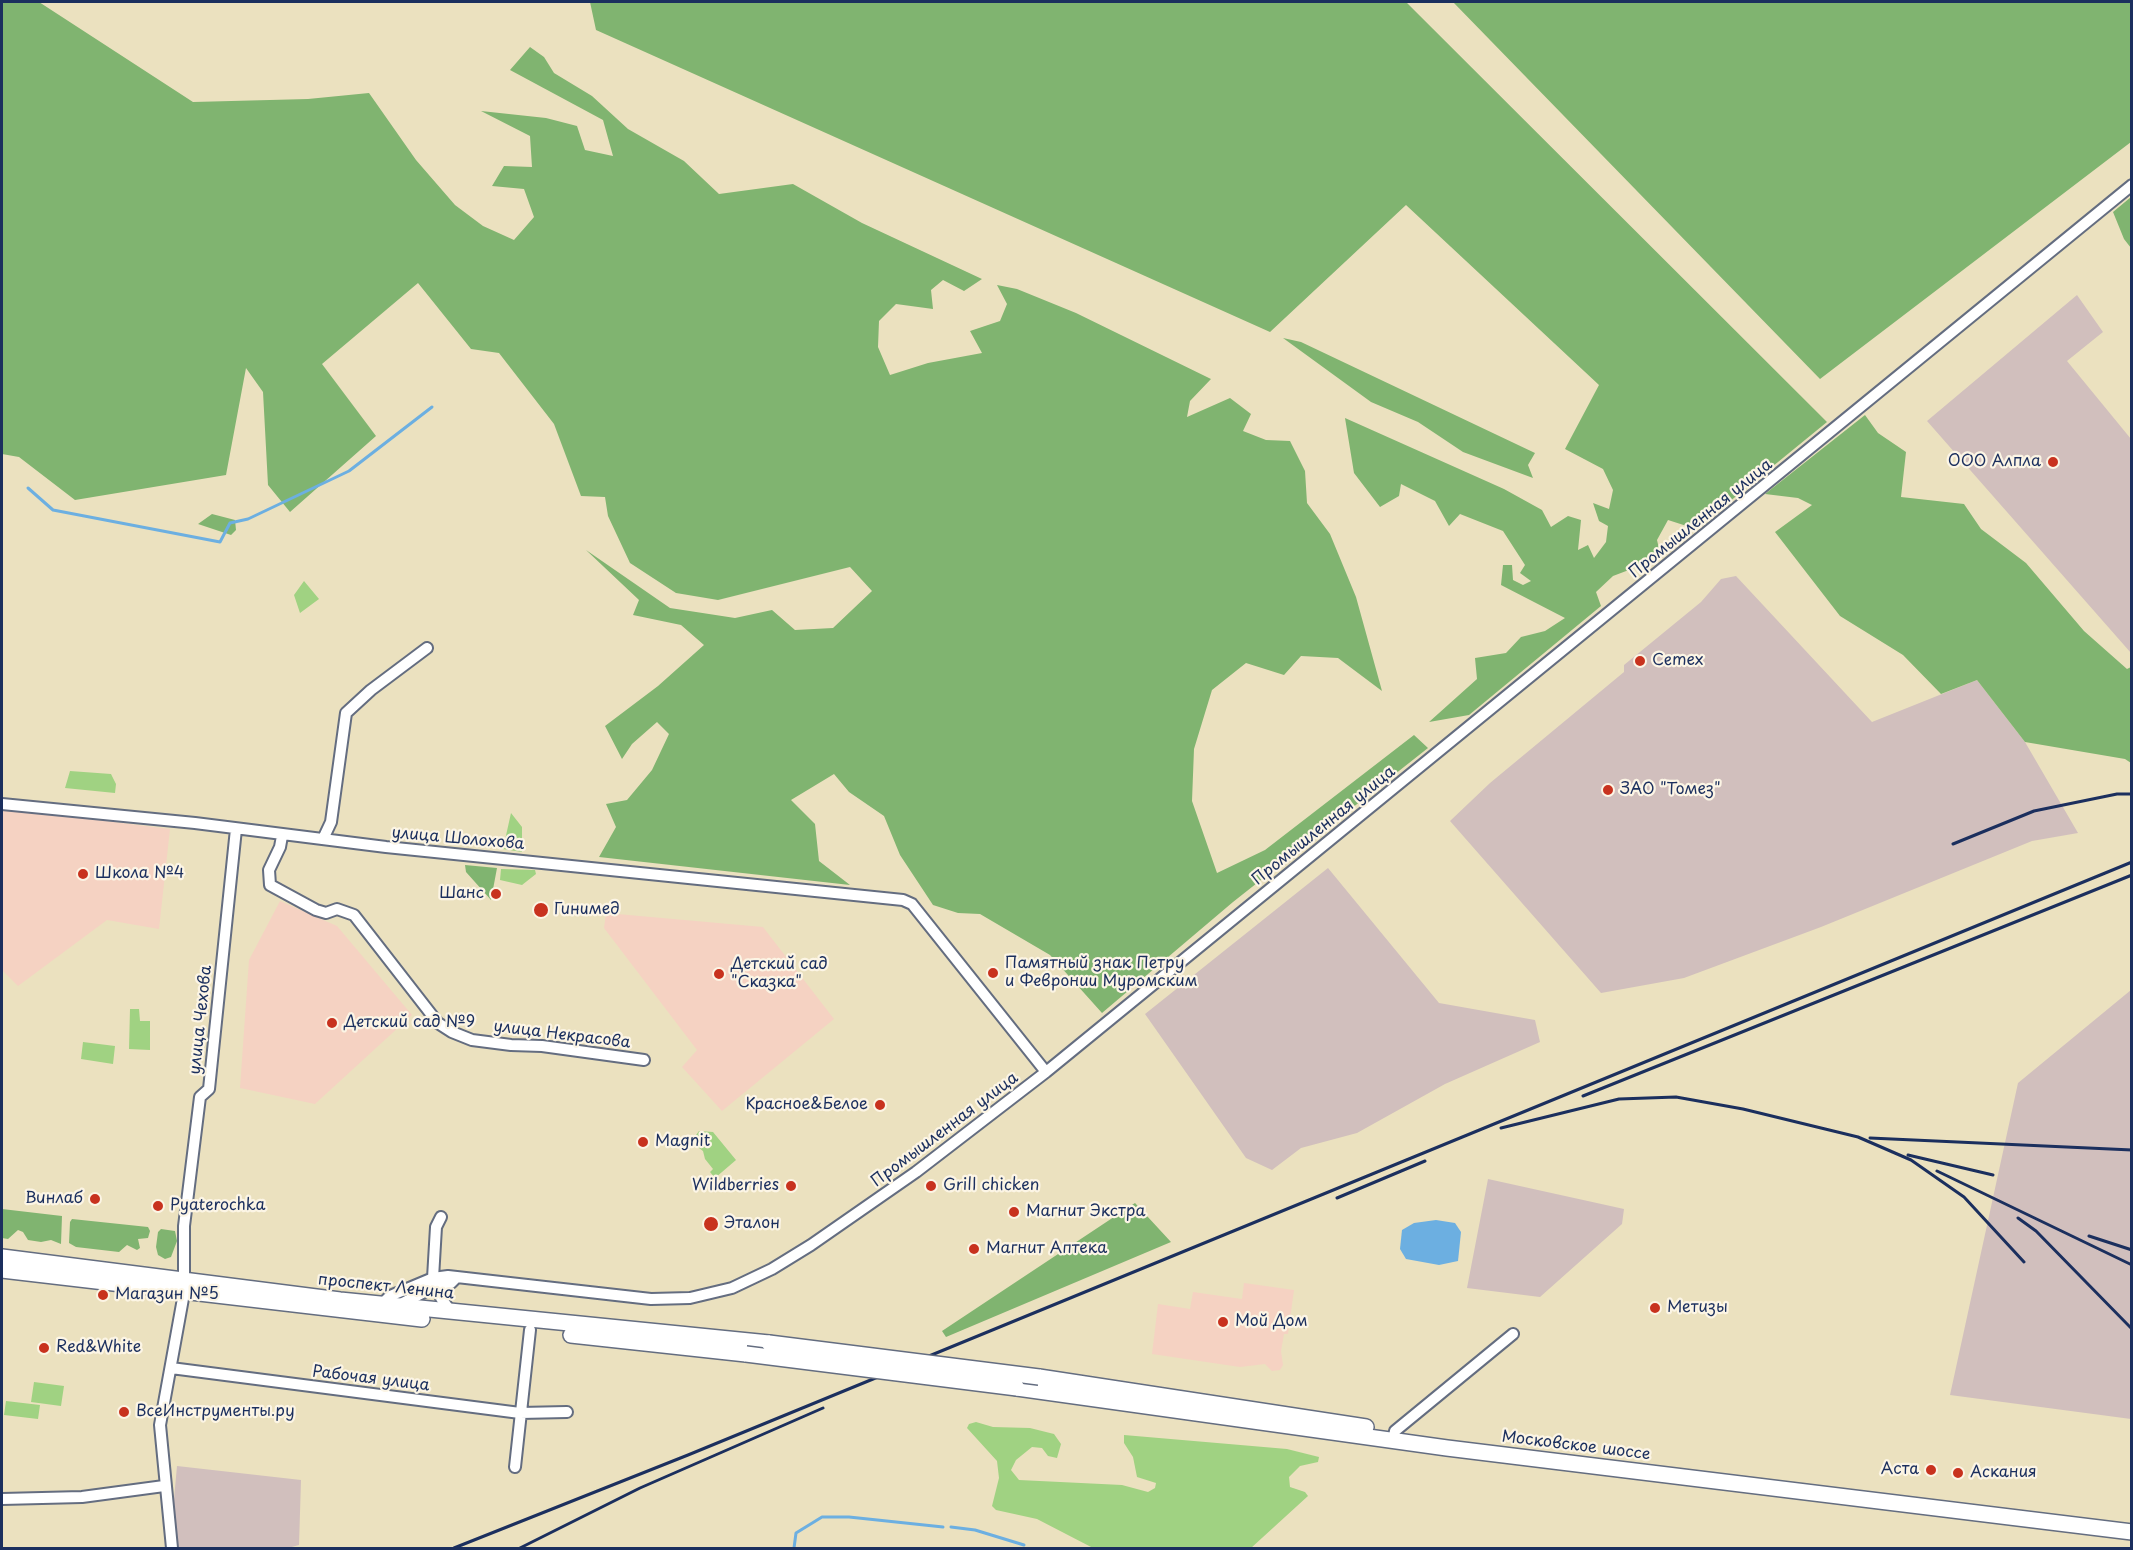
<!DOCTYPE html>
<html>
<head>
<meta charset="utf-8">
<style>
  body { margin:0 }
  #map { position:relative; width:2133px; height:1550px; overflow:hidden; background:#ebe1bf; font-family:"Playpen Sans",sans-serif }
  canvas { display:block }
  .frame { position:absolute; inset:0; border:3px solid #1b2f5e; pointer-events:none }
</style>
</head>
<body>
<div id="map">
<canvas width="2133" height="1550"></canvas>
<div class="frame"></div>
</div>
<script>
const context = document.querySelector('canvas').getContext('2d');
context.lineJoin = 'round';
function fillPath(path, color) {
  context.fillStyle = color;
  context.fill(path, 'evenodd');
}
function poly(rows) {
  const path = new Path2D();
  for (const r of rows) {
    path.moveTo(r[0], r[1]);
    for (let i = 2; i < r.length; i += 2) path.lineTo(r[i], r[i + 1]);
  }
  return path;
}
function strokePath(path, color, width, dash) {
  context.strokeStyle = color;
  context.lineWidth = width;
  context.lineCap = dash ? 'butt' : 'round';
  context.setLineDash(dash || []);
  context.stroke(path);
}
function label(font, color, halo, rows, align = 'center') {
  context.font = font + ' "Playpen Sans",sans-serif';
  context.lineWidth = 4.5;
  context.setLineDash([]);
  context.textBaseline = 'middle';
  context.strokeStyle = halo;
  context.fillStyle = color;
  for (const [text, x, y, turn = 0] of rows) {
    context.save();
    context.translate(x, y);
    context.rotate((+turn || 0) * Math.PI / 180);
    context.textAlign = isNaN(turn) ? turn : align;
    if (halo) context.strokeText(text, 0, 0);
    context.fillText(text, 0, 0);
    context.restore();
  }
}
const built = poly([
  [2,808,170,829,159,929,107,920,18,986,2,970],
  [280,901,337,926,412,1015,315,1104,240,1088,249,960],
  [606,913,763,927,834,1019,722,1111,682,1067,697,1050,604,928],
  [1244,1283,1294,1290,1288,1334,1284,1334,1281,1351,1283,1365,1280,1370,1272,1371,1265,1364,1240,1367,1152,1354,1158,1304,1190,1309,1193,1292,1242,1299]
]);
const industrial = poly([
  [2077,295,2103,332,2067,361,2131,439,2131,653,1927,421],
  [1736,576,1872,722,1977,680,2025,742,2078,833,2032,841,1821,927,1684,978,1601,993,1450,821,1490,783,1624,672,1624,665,1701,602,1721,579],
  [1328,868,1439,1003,1535,1020,1540,1042,1445,1084,1357,1133,1301,1148,1272,1170,1246,1158,1145,1014],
  [2131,990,2131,1419,1950,1395,2018,1083],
  [1488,1179,1624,1209,1622,1224,1540,1297,1467,1288],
  [177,1466,301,1480,299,1545,288,1548,177,1548,173,1510]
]);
const green = poly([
  [304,581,319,599,300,613,294,595],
  [70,771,111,774,116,784,115,793,65,788],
  [511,813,522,827,522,852,503,849],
  [501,869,535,870,536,874,522,885,500,880],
  [130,1009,139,1009,140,1021,150,1021,150,1050,129,1049],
  [83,1042,115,1046,113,1064,81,1059],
  [699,1131,713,1132,736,1160,715,1178,710,1172,713,1169,705,1159,703,1151,691,1142],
  [34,1382,64,1386,61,1406,31,1402],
  [6,1401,40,1405,38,1419,4,1415],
  [976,1422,993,1427,1030,1428,1054,1434,1061,1444,1057,1458,1048,1456,1042,1448,1032,1447,1016,1460,1011,1470,1019,1480,1122,1485,1148,1492,1155,1488,1156,1483,1137,1477,1133,1457,1124,1443,1124,1435,1287,1449,1319,1457,1318,1462,1300,1466,1289,1477,1290,1487,1305,1492,1308,1496,1251,1548,1093,1548,1037,1519,996,1510,992,1506,999,1478,997,1461,967,1428,969,1424]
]);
const forest = poly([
  [2,2,39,2,193,102,308,99,369,93,416,160,455,205,483,226,514,240,534,217,524,189,492,186,504,166,532,167,530,136,481,111,546,118,577,126,585,150,613,156,603,120,510,70,530,47,544,57,554,73,592,96,628,129,684,161,719,194,793,184,862,223,982,279,964,291,943,280,931,290,933,309,896,304,879,321,878,347,890,375,928,363,982,353,970,331,1000,321,1007,304,997,285,1017,289,1076,313,1211,379,1190,401,1187,417,1230,398,1251,414,1243,431,1266,440,1290,441,1305,471,1307,503,1330,534,1356,597,1382,691,1338,658,1301,656,1284,675,1246,663,1212,690,1194,749,1192,801,1217,873,1265,850,1414,735,1428,748,1233,902,1102,1013,1050,955,980,914,958,913,933,905,900,855,884,816,849,792,834,774,791,800,815,824,819,861,850,885,599,857,616,827,606,804,627,800,652,770,669,734,657,722,632,744,622,759,605,726,658,686,704,645,681,625,633,615,639,600,586,550,670,608,735,618,772,610,795,630,833,628,872,591,850,567,718,600,676,593,630,563,608,516,605,497,581,496,554,424,499,353,471,349,418,283,322,364,376,436,290,512,268,485,263,392,246,368,226,475,75,500,19,457,2,454],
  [590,2,1406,2,1827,422,1696,529,1668,520,1657,540,1660,553,1642,565,1613,576,1596,592,1601,606,1469,715,1429,722,1477,679,1475,658,1506,653,1521,637,1545,631,1565,618,1501,585,1503,565,1512,565,1513,580,1523,585,1531,581,1520,573,1525,565,1503,531,1460,514,1449,526,1435,501,1401,484,1399,496,1380,507,1354,473,1345,418,1504,489,1542,510,1551,527,1568,516,1581,520,1578,550,1588,545,1594,558,1606,542,1608,526,1599,521,1593,503,1609,509,1613,490,1603,469,1565,449,1599,385,1406,205,1270,332,596,30],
  [1453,2,2131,2,2131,142,1820,379],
  [2131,197,2131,248,2124,239,2113,212],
  [1283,338,1301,342,1535,453,1528,465,1533,478,1463,452,1418,422,1371,402],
  [1865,415,1878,433,1906,452,1901,497,1964,504,1981,529,2026,563,2084,631,2127,669,2131,667,2131,763,2125,759,2025,742,1977,680,1941,694,1903,655,1840,616,1775,532,1812,505,1798,498,1765,494],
  [212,514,235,520,236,530,231,535,198,524],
  [465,865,497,868,491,900,466,872],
  [1135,1203,1171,1242,946,1337,942,1331],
  [2,1209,62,1216,61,1244,51,1240,41,1242,28,1240,23,1232,18,1230,8,1239,2,1238],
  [72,1219,148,1227,150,1231,148,1238,138,1239,140,1248,137,1250,127,1245,119,1252,76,1247,69,1243,70,1222],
  [161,1229,175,1231,177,1241,171,1257,165,1259,158,1255,156,1247,158,1232]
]);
const water = poly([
  [1436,1220,1455,1223,1461,1232,1458,1261,1439,1265,1406,1259,1400,1249,1402,1230,1414,1223]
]);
const stream = poly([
  [28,488,53,510,220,542,230,523,248,519,349,471,432,407],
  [951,1527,975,1530,1024,1545],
  [794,1548,796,1533,822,1517,849,1517,943,1527]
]);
const minor = poly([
  [2,804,195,823,386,847,903,900,912,904,1046,1072],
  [282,836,280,847,269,870,270,885,316,910,326,913,337,909,354,915,438,1023,452,1032,472,1040,511,1045,542,1046,644,1060],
  [323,839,331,822,346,713,371,690,427,648],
  [433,1278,436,1227,441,1217],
  [449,1284,443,1288,441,1298,451,1312],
  [397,1306,428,1290,451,1283,456,1278],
  [384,1309,385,1301,390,1296,433,1278,448,1276,651,1299,690,1298,732,1288,772,1269,811,1245,916,1172,1046,1072,2132,185],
  [171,1368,520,1413,567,1412],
  [1393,1441,1395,1431,1513,1334],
  [515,1467,530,1330],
  [2,1499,82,1497,164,1486],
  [172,1548,160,1425,184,1293,184,1226,188,1194,200,1097,209,1089,236,829]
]);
const secondary = poly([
  [2,1257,340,1300,769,1343],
  [2,1270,422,1319],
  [571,1335,746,1354],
  [1039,1377,1366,1427],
  [1017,1388,1447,1448,2132,1532]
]);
const rail = poly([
  [1953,844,2034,811,2117,794,2132,794],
  [1583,1096,2132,875],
  [1501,1128,1619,1099,1676,1097,1743,1109,1858,1137,1911,1160,1964,1197,2024,1262],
  [1870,1138,2132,1150],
  [1908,1155,1993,1175],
  [1937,1171,2132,1265],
  [1337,1198,1425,1161],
  [2018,1218,2036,1231,2132,1329],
  [2089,1236,2132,1250],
  [454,1548,688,1455,2132,862],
  [520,1548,640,1488,823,1408]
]);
const secondaryBridge = poly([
  [769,1343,1039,1377],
  [746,1354,1017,1388]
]);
const markers = [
  [2053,462,6,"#c8321e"],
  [1640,661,6,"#c8321e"],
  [1608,790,6,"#c8321e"],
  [83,874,6,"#c8321e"],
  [496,894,6,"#c8321e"],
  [541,910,8,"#c8321e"],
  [993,973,6,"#c8321e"],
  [719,974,6,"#c8321e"],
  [332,1023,6,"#c8321e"],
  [880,1105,6,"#c8321e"],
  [643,1142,6,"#c8321e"],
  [791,1186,6,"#c8321e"],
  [931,1186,6,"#c8321e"],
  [95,1199,6,"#c8321e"],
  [158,1206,6,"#c8321e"],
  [1014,1212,6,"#c8321e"],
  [711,1224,8,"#c8321e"],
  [974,1249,6,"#c8321e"],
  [103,1295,6,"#c8321e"],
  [1655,1308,6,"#c8321e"],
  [1223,1322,6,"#c8321e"],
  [44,1348,6,"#c8321e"],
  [124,1412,6,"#c8321e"],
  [1931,1470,6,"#c8321e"],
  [1958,1473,6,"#c8321e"]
];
const poiNames = [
  ["ООО Алпла",2041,462,"right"],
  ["Cemex",1652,661],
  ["ЗАО \"Томез\"",1620,790],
  ["Школа №4",95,874],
  ["Шанс",484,894,"right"],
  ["Гинимед",554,910],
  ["Памятный знак Петру",1005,964],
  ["и Февронии Муромским",1005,982],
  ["Детский сад",731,965],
  ["\"Сказка\"",731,983],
  ["Детский сад №9",344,1023],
  ["Красное&Белое",868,1105,"right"],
  ["Magnit",655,1142],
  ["Wildberries",779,1186,"right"],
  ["Grill chicken",943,1186],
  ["Винлаб",83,1199,"right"],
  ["Pyaterochka",170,1206],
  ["Магнит Экстра",1026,1212],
  ["Эталон",724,1224],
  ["Магнит Аптека",986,1249],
  ["Магазин №5",115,1295],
  ["Метизы",1667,1308],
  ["Мой Дом",1235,1322],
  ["Red&White",56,1348],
  ["ВсеИнструменты.ру",136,1412],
  ["Аста",1919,1470,"right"],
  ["Аскания",1970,1473]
];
const streetNames = [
  ["Промышленная улица",1701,519,-39],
  ["Промышленная улица",1324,826,-39],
  ["улица Шолохова",458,839,5],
  ["улица Чехова",201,1020,-84],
  ["улица Некрасова",562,1035,7],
  ["Промышленная улица",945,1130,-37],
  ["проспект Ленина",386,1287,6],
  ["Рабочая улица",371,1379,7],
  ["Московское шоссе",1576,1446,7]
];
fillPath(built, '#f5d2c2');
fillPath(industrial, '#d1bfbd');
fillPath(green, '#a0d282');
fillPath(forest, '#80b470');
fillPath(water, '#6cafe1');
strokePath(stream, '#6cafe1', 3);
strokePath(minor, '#646d80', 14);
strokePath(secondary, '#646d80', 18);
strokePath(minor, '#fff', 10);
strokePath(secondary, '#fff', 15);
strokePath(rail, '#1b2f5e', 3);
strokePath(secondaryBridge, '#646d80', 18, []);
strokePath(secondaryBridge, '#fff', 15);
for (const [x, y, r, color] of markers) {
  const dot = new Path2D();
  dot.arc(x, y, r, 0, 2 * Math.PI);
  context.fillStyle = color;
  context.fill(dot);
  strokePath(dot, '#fcf5e5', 2);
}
label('16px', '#1b2f5e', '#fcf5e5', poiNames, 'left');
label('16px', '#1b2f5e', '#fcf5e5', streetNames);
</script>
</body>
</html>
